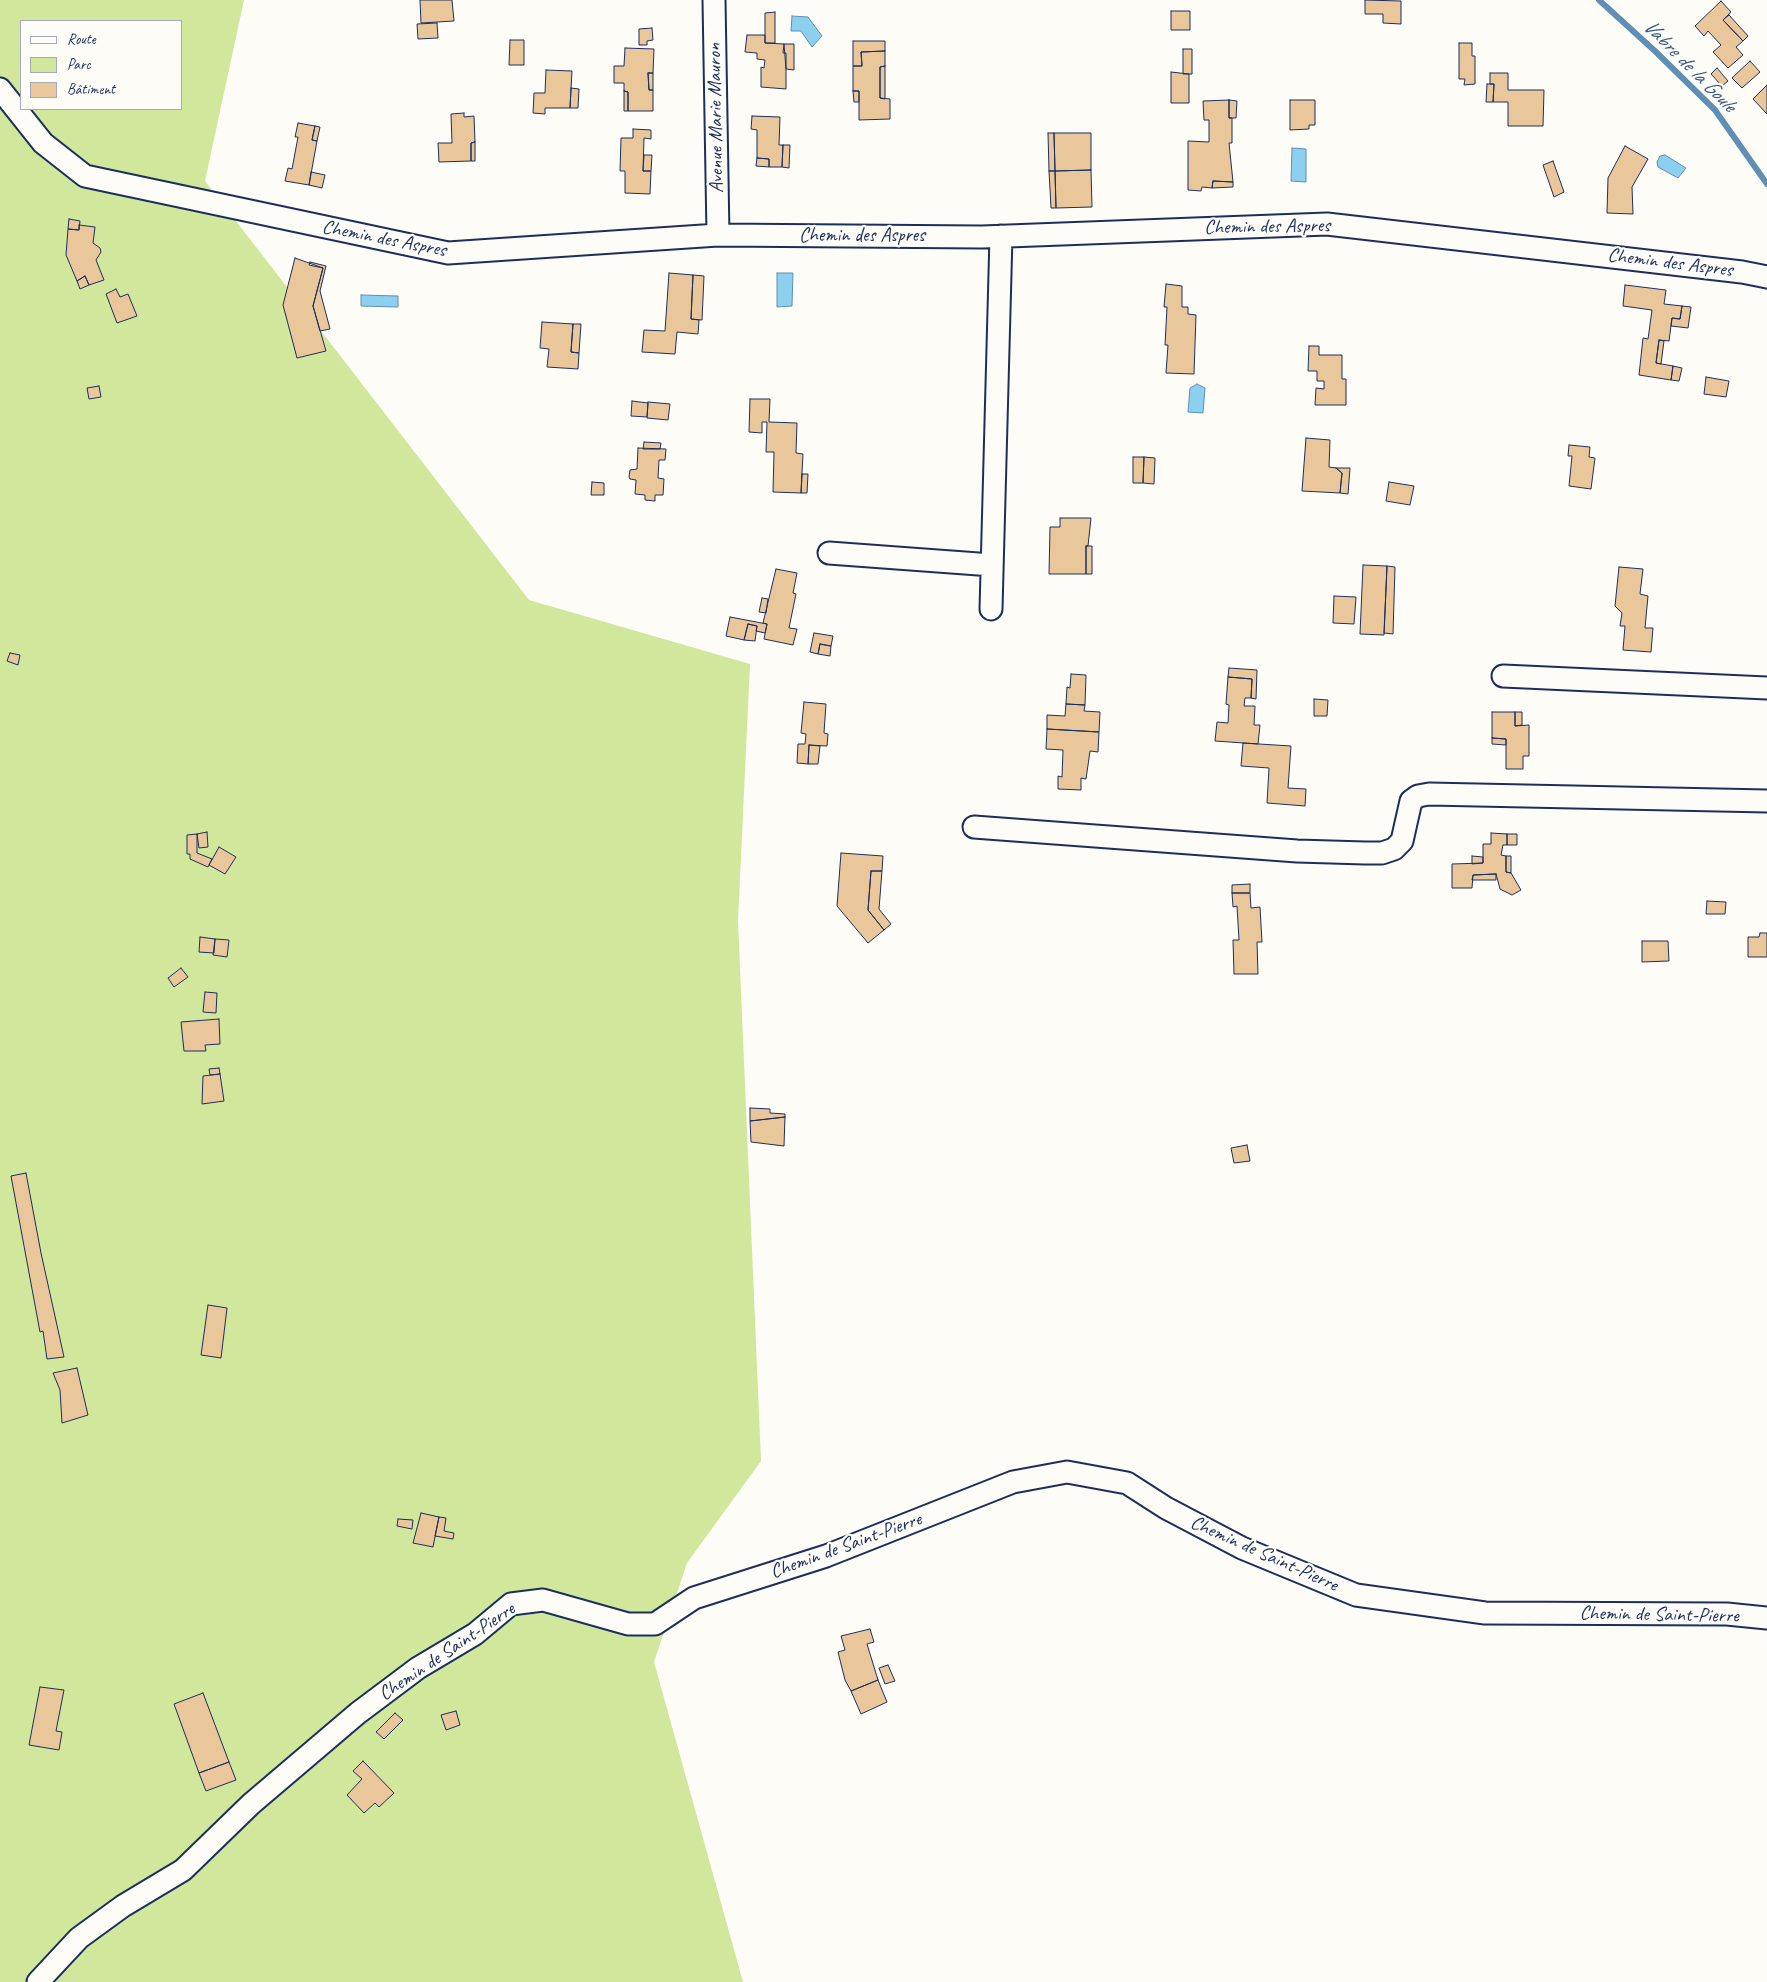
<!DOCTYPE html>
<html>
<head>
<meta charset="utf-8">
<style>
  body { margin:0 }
  #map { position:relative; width:1767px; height:1982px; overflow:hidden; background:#fdfcf7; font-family:Caveat,sans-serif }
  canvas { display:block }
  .legend { position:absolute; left:20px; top:20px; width:162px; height:90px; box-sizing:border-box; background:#fdfcf7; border:1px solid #a3aaba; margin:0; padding:6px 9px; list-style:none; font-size:15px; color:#1b2f5e }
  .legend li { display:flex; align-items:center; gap:10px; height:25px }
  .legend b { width:25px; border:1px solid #a3aaba }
</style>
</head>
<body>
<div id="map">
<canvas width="1767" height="1982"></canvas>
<ul class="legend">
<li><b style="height:6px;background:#fdfcf7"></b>Route</li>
<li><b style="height:14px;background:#d0e79c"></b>Parc</li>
<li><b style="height:14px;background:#e9c79b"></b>Bâtiment</li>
</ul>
</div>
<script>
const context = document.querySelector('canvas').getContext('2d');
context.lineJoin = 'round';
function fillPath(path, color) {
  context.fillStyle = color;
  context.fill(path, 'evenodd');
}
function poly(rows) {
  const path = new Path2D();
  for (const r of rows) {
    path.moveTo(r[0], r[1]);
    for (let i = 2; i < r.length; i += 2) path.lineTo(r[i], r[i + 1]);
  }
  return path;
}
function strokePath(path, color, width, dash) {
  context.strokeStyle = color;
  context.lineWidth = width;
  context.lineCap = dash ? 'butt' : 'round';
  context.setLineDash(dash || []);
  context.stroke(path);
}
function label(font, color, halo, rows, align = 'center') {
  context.font = font + ' Caveat,sans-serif';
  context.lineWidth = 4.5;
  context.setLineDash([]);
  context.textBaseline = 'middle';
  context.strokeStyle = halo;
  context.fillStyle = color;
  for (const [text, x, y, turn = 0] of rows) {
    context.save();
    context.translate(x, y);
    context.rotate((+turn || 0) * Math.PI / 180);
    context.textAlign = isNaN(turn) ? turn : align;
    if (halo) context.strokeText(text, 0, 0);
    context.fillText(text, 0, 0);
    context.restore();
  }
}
const green = poly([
  [0,0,244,0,205,181,529,600,750,664,738,921,761,1461,687,1563,654,1662,743,1982,0,1982],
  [21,21,181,21,181,109,21,109]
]);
const water = poly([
  [792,16,808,17,822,36,812,47,801,31,791,31,792,16],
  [1292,148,1306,149,1306,182,1291,181,1292,148],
  [1665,155,1686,168,1678,178,1658,167,1657,162,1660,156,1665,155],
  [777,273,793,273,792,306,777,307,777,273],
  [361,295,398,296,398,307,361,306,361,295],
  [1197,384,1205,388,1203,413,1188,412,1190,388,1197,384]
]);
const stream = poly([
  [1599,0,1656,52,1715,110,1767,184]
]);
const building = poly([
  [420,0,452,0,454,21,421,23,420,0],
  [1365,0,1401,1,1401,24,1383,23,1383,14,1365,14,1365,0],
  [1721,1,1731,12,1723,20,1743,41,1736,47,1743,55,1728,68,1713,52,1721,45,1708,31,1704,36,1695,26,1721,1],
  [1171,11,1190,11,1190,30,1171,30,1171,11],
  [775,12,775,43,765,43,765,13,775,12],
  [1729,15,1748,36,1743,41,1723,20,1729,15],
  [437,23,438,38,418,39,417,24,437,23],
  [652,28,653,40,647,41,647,45,639,45,639,29,652,28],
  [747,35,765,35,765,43,784,44,783,53,786,53,786,89,761,87,761,67,764,68,765,60,757,59,757,53,745,52,747,35],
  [510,40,524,40,524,65,509,65,510,40],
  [853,41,885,41,885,51,861,52,862,66,853,66,853,41],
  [1459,43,1472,43,1472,56,1475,56,1475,84,1464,85,1465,79,1459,79,1459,43],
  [784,44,794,44,794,70,786,69,784,44],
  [625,48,654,49,653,73,648,73,649,90,653,90,653,111,628,111,628,92,624,91,624,83,614,83,614,66,624,66,625,48],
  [1183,49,1192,49,1192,74,1183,74,1183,49],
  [885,51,885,66,880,67,880,98,890,99,890,119,859,120,859,91,853,91,853,66,862,66,861,52,885,51],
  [1750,61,1760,72,1742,88,1732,78,1750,61],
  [885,66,885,99,880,98,880,67,885,66],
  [1717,68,1728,81,1722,86,1711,74,1717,68],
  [546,70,572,71,570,108,545,108,545,114,533,113,534,93,545,93,546,70],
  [1171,72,1189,74,1189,103,1171,103,1171,72],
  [648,73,653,73,653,90,649,90,648,73],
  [1490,73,1508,73,1508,90,1544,90,1543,126,1508,126,1508,102,1493,102,1494,84,1490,84,1490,73],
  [1487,84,1494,84,1493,102,1486,102,1487,84],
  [1767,85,1767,114,1753,99,1767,85],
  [571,88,579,89,578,108,570,108,571,88],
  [624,91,628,92,628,111,624,111,624,91],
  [853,91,859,91,859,102,854,102,853,91],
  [1229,100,1229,118,1232,118,1232,143,1229,143,1233,182,1213,181,1212,188,1202,187,1201,191,1188,190,1188,141,1209,142,1209,120,1204,120,1203,101,1229,100],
  [1229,100,1237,101,1236,118,1229,118,1229,100],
  [1290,100,1315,100,1315,125,1309,125,1309,129,1290,130,1290,100],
  [464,113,464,117,474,116,475,142,471,143,471,161,439,162,438,143,452,143,451,114,464,113],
  [752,116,780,117,779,145,783,145,782,167,769,167,769,159,757,158,757,130,751,129,752,116],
  [298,123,315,126,312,140,317,141,309,185,285,181,288,168,292,169,298,137,295,137,298,123],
  [315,126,320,127,317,141,312,140,315,126],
  [633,129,651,130,651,139,644,138,643,171,651,171,650,194,625,193,625,171,620,171,621,138,633,138,633,129],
  [1048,133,1054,133,1055,171,1049,171,1048,133],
  [1054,133,1091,133,1091,170,1055,171,1054,133],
  [475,142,475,161,471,161,471,143,475,142],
  [783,145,790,145,789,168,782,167,783,145],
  [1625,146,1648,159,1632,187,1633,214,1607,213,1608,178,1625,146],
  [644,155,652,155,651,171,643,171,644,155],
  [757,158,769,159,769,167,756,166,757,158],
  [1553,161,1564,192,1554,197,1543,165,1553,161],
  [1091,170,1092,207,1056,208,1055,171,1091,170],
  [1049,171,1055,171,1056,208,1051,208,1049,171],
  [311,172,325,175,322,188,309,185,311,172],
  [1213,181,1233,182,1233,187,1212,188,1213,181],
  [69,219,80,221,79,230,68,229,69,219],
  [79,225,95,227,93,243,100,248,101,252,96,260,104,280,89,285,85,276,77,281,66,255,68,229,79,230,79,225],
  [295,258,323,268,313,306,326,351,297,358,283,305,295,258],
  [310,262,326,266,320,291,330,329,320,331,313,306,323,268,309,265,310,262],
  [669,273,693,275,691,319,699,320,698,334,677,332,675,354,642,352,644,330,665,331,669,273],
  [693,275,704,276,702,320,691,319,693,275],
  [85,276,89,285,80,289,77,281,85,276],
  [1166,284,1182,286,1182,307,1188,307,1188,314,1196,315,1194,374,1166,373,1168,345,1165,345,1167,307,1164,307,1166,284],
  [1625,285,1666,290,1664,304,1682,306,1680,319,1672,318,1669,341,1659,340,1656,363,1673,366,1671,380,1639,375,1643,338,1648,339,1652,310,1623,306,1625,285],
  [116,289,120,297,128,294,137,316,117,323,106,294,116,289],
  [1682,306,1691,307,1688,328,1671,326,1672,318,1680,319,1682,306],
  [542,322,573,324,571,352,579,353,578,369,547,367,549,349,540,348,542,322],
  [573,324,581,324,579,353,571,352,573,324],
  [1659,340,1664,341,1661,364,1656,363,1659,340],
  [1309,346,1319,346,1319,355,1342,355,1342,379,1346,379,1346,405,1315,405,1316,388,1324,389,1324,381,1317,381,1317,371,1308,371,1309,346],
  [1673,366,1682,368,1679,381,1671,380,1673,366],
  [1706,377,1729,381,1726,397,1704,394,1706,377],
  [99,386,101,397,89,399,87,388,99,386],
  [750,399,770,399,769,422,797,423,796,453,803,454,801,493,773,492,774,452,766,452,767,422,762,422,762,433,749,432,750,399],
  [632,401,648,403,647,417,631,416,632,401],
  [648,402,670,404,668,420,647,418,648,402],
  [1306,438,1330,440,1329,467,1336,468,1342,473,1340,493,1302,491,1306,438],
  [644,442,661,443,660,449,643,449,644,442],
  [1569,445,1590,447,1589,457,1595,458,1591,489,1569,486,1572,456,1568,456,1569,445],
  [638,448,666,449,665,460,659,460,658,478,664,479,663,495,655,495,655,501,645,500,645,495,635,494,636,480,630,479,629,477,630,470,637,469,638,448],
  [1133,457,1144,457,1143,483,1133,483,1133,457],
  [1144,457,1155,458,1154,484,1143,483,1144,457],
  [1336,468,1350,468,1348,494,1340,493,1342,473,1336,468],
  [802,474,808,474,807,493,801,493,802,474],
  [592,482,604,483,604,495,591,495,592,482],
  [1389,482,1414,486,1410,505,1386,501,1389,482],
  [1060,518,1091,518,1088,546,1086,546,1086,574,1049,574,1050,527,1060,527,1060,518],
  [1086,546,1092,546,1092,574,1086,574,1086,546],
  [1363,565,1387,566,1384,635,1360,634,1363,565],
  [1387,566,1395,567,1393,634,1384,633,1387,566],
  [1619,567,1643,569,1640,594,1648,596,1645,628,1653,628,1651,652,1623,650,1625,626,1620,626,1622,613,1615,606,1619,567],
  [776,569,797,573,793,593,796,594,789,628,797,629,793,645,764,639,767,624,763,623,776,569],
  [1334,596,1356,597,1354,624,1333,623,1334,596],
  [762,598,768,599,766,613,759,612,762,598],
  [730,617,767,624,765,633,756,631,757,626,748,624,744,640,726,636,730,617],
  [748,624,757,626,755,641,744,640,748,624],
  [814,633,833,636,831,646,820,644,818,654,810,652,814,633],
  [820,644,831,646,830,656,818,654,820,644],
  [10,653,20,655,18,665,7,661,10,653],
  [1229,668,1257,670,1256,699,1251,698,1252,679,1228,677,1229,668],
  [1071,674,1086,675,1085,705,1066,704,1067,687,1070,688,1071,674],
  [1228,677,1252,679,1251,698,1245,698,1244,706,1255,706,1254,725,1260,725,1258,744,1215,741,1217,722,1228,723,1229,705,1226,704,1228,677],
  [1314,699,1328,700,1327,716,1314,716,1314,699],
  [804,702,826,704,824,733,828,734,827,746,809,745,808,764,797,763,798,744,805,744,806,734,801,733,804,702],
  [1066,704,1085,705,1084,711,1100,712,1099,732,1047,729,1047,715,1065,716,1066,704],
  [1492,712,1515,712,1515,726,1529,725,1529,756,1523,756,1523,769,1506,769,1506,739,1492,738,1492,712],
  [1515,712,1522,712,1522,725,1515,726,1515,712],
  [1047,729,1099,732,1098,752,1090,751,1086,779,1081,778,1081,790,1058,789,1058,776,1062,777,1063,750,1046,749,1047,729],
  [1492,738,1506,739,1506,745,1492,744,1492,738],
  [1243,743,1291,746,1288,788,1306,789,1305,806,1267,803,1269,768,1241,766,1243,743],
  [809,745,820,746,818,764,808,764,809,745],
  [207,832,208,847,199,848,197,834,207,832],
  [1491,833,1507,834,1507,845,1503,845,1501,855,1506,856,1506,872,1511,873,1521,890,1512,895,1500,889,1496,874,1473,875,1472,888,1452,888,1452,864,1483,863,1483,844,1491,844,1491,833],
  [197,834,197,853,212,859,208,867,190,859,190,854,187,854,187,835,197,834],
  [1507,834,1517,834,1517,845,1507,845,1507,834],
  [219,847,236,857,225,874,209,865,219,847],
  [841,853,883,856,882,871,871,871,868,910,884,930,868,943,837,906,841,853],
  [1472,856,1483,857,1483,863,1472,864,1472,856],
  [1506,856,1511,856,1511,873,1506,872,1506,856],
  [871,871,882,871,879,909,891,924,884,930,868,910,871,871],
  [1496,874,1496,880,1472,880,1473,875,1496,874],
  [1250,884,1250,893,1232,893,1232,885,1250,884],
  [1232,893,1250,893,1251,908,1260,907,1262,942,1257,942,1258,974,1234,974,1233,940,1239,940,1237,906,1233,907,1232,893],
  [1707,901,1726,902,1725,914,1706,914,1707,901],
  [1760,933,1767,933,1767,957,1748,957,1748,937,1759,937,1760,933],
  [200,937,215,939,214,953,199,952,200,937],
  [215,939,229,940,227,957,213,955,215,939],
  [1642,941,1668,941,1669,961,1642,962,1642,941],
  [181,968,188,977,174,987,168,978,181,968],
  [205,992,217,993,216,1013,203,1012,205,992],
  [219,1019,220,1044,205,1045,206,1051,184,1051,181,1022,219,1019],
  [219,1068,220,1074,210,1075,209,1069,219,1068],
  [220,1074,224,1101,202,1104,203,1076,220,1074],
  [750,1108,770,1109,770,1113,785,1114,785,1117,750,1121,750,1108],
  [785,1117,784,1146,751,1142,750,1121,785,1117],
  [1247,1145,1250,1161,1234,1163,1231,1148,1247,1145],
  [26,1173,41,1253,64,1357,47,1359,43,1331,40,1332,11,1176,26,1173],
  [208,1305,227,1308,221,1358,201,1355,208,1305],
  [77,1368,88,1415,62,1423,60,1390,53,1373,77,1368],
  [421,1513,439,1517,433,1547,413,1543,421,1513],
  [439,1517,446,1518,444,1531,454,1533,453,1539,435,1536,439,1517],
  [398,1519,413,1520,412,1529,397,1526,398,1519],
  [870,1629,874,1642,867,1644,878,1680,851,1691,845,1680,838,1652,845,1650,841,1636,870,1629],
  [888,1665,895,1681,885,1684,879,1668,888,1665],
  [878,1680,887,1702,861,1714,851,1691,878,1680],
  [40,1687,64,1690,56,1731,62,1732,59,1750,29,1745,40,1687],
  [203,1693,229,1762,199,1773,174,1704,203,1693],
  [456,1711,460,1725,446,1730,441,1715,456,1711],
  [395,1713,403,1720,384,1739,376,1732,395,1713],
  [363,1761,394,1793,379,1807,375,1803,364,1813,347,1795,362,1779,353,1771,363,1761],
  [229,1762,236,1780,206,1791,199,1773,229,1762]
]);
const minor = poly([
  [714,0,718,235],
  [0,89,43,143,85,176,448,253,718,235,982,237,1327,224,1742,272,1767,277],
  [829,553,992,565],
  [991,609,1001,236],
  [1503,676,1767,688],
  [974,827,1297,851,1365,853,1382,853,1394,849,1402,841,1411,801,1418,796,1429,794,1767,801],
  [38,1982,79,1938,123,1906,183,1870,251,1804,358,1713,418,1668,475,1634,511,1604,543,1600,628,1624,655,1624,694,1598,826,1556,1013,1482,1067,1472,1127,1483,1166,1508,1242,1548,1356,1595,1485,1613,1727,1614,1767,1618]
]);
const streetNames = [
  ["Avenue Marie Mauron",716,118,-91],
  ["Chemin des Aspres",1267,227,-1],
  ["Chemin des Aspres",862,236],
  ["Chemin des Aspres",384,239,11],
  ["Chemin des Aspres",1670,263,7],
  ["Chemin de Saint-Pierre",846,1546,-20],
  ["Chemin de Saint-Pierre",1264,1554,24],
  ["Chemin de Saint-Pierre",1659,1615,1],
  ["Chemin de Saint-Pierre",447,1652,-34]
];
const waterNames = [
  ["Vabre de la Goule",1689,66,45]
];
fillPath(green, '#d0e79c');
fillPath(water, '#8ccfee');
strokePath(water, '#5f8fb4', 1);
strokePath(stream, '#5f8fb4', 6);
fillPath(building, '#e9c79b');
strokePath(building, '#1b2f5e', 1);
strokePath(minor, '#1b2f5e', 25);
strokePath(minor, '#fdfcf7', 21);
label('20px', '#1b2f5e', '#fdfcf7', streetNames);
label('italic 21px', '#375782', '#fdfcf7', waterNames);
</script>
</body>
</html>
